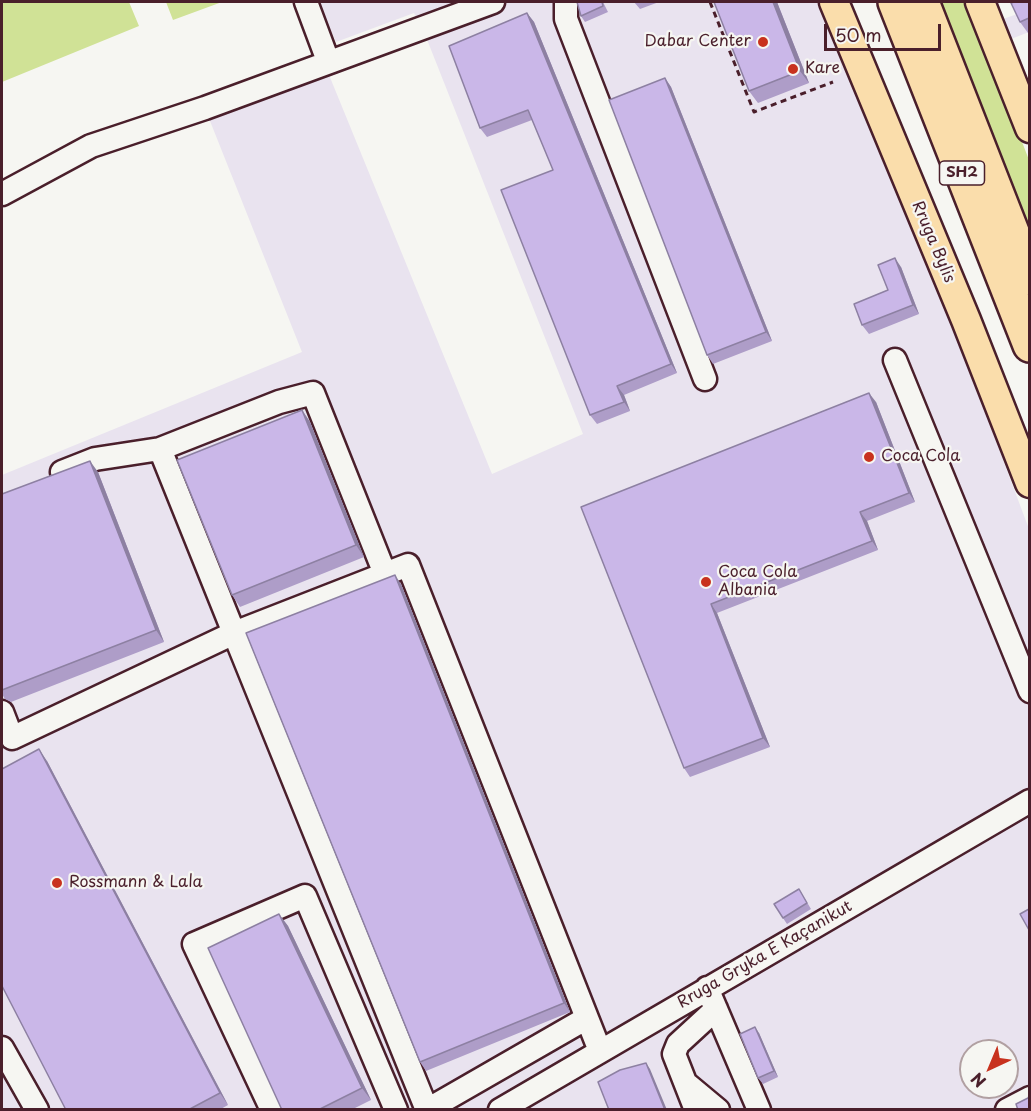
<!DOCTYPE html>
<html>
<head>
<meta charset="utf-8">
<style>
  body { margin:0 }
  #map { position:relative; width:1031px; height:1111px; overflow:hidden; background:#f6f6f2; font-family:"Playpen Sans",sans-serif }
  canvas { display:block }
  .frame { position:absolute; inset:0; border:3px solid #4a1f2b; pointer-events:none }
  .north { position:absolute; left:959px; top:1039px; width:60px; height:60px; box-sizing:border-box; background:#f6f6f2; border:2px solid #b1a0a2; border-radius:50%; rotate:224deg; font-size:16px; font-weight:700; line-height:24px; text-align:center; color:#4a1f2b }
  .north::after { content:''; display:block; margin:auto; width:21px; height:27px; background:#c8321e; clip-path:polygon(50% 0,100% 100%,50% 72%,0 100%) }
  .scale { position:absolute; left:824px; top:24px; width:117px; height:27px; box-sizing:border-box; border:3px solid #4a1f2b; border-top:0; padding-left:8px; font-size:18px; line-height:21px; white-space:nowrap; color:#4a1f2b; -webkit-text-stroke:4px #f6f6f2; paint-order:stroke }
</style>
</head>
<body>
<div id="map">
<canvas width="1031" height="1111"></canvas>
<div class="frame"></div>
<div class="north">N</div>
<div class="scale">50 m</div>
</div>
<script>
const context = document.querySelector('canvas').getContext('2d');
context.lineJoin = 'round';
function fillPath(path, color) {
  context.fillStyle = color;
  context.fill(path, 'evenodd');
}
function poly(rows) {
  const path = new Path2D();
  for (const r of rows) {
    path.moveTo(r[0], r[1]);
    for (let i = 2; i < r.length; i += 2) path.lineTo(r[i], r[i + 1]);
  }
  return path;
}
function strokePath(path, color, width, dash) {
  context.strokeStyle = color;
  context.lineWidth = width;
  context.lineCap = dash ? 'butt' : 'round';
  context.setLineDash(dash || []);
  context.stroke(path);
}
function label(font, color, halo, rows, align = 'center') {
  context.font = font + ' "Playpen Sans",sans-serif';
  context.lineWidth = 4.5;
  context.setLineDash([]);
  context.textBaseline = 'middle';
  context.strokeStyle = halo;
  context.fillStyle = color;
  for (const [text, x, y, turn = 0] of rows) {
    context.save();
    context.translate(x, y);
    context.rotate((+turn || 0) * Math.PI / 180);
    context.textAlign = isNaN(turn) ? turn : align;
    if (halo) context.strokeText(text, 0, 0);
    context.fillText(text, 0, 0);
    context.restore();
  }
}
const built = poly([
  [318,2,823,2,946,308,1029,529,1029,1109,37,1109,2,1048,2,475,302,352,208,116,327,70,492,474,583,434,426,37,414,13,336,42],
  [971,1051,1007,1051,1007,1087,971,1087],
  [1029,10,1029,32,1011,39,1003,19],
  [2,1066,27,1109,2,1109]
]);
const green = poly([
  [2,2,129,2,139,26,2,82],
  [166,2,222,2,173,20],
  [933,2,968,2,1029,160,1029,250]
]);
const path = poly([
  [710,2,754,112,833,82]
]);
const minor = poly([
  [306,2,328,61],
  [566,2,566,19,705,379],
  [2,194,91,146,205,108,493,2],
  [895,360,1030,691],
  [62,472,95,459,160,449,279,402,313,393,385,574],
  [2,712,12,738,234,633,160,449],
  [707,988,759,1110],
  [587,1018,427,1110,234,633,408,565,600,1051],
  [2,1048,37,1110],
  [688,1085,718,1110],
  [272,1110,194,944,305,896,396,1110],
  [500,1110,1030,801],
  [696,1110,674,1054,678,1044,716,1009],
  [1007,1110,1030,1098]
]);
const major = poly([
  [834,2,966,320,1030,483],
  [980,2,1030,128]
]);
const highway = poly([
  [895,2,1030,345],
  [922,2,1030,278]
]);
const wall = poly([
  [603,2,608,12,585,22,581,16],
  [634,2,659,2,640,9],
  [777,2,809,83,758,103,749,91],
  [1029,2,1029,32,1028,33,1020,22],
  [527,13,534,22,677,373,624,395,630,411,597,424,590,415,553,170,532,120,487,137,480,128],
  [665,78,671,87,772,341,713,364,707,355],
  [901,267,919,314,869,334,862,325,888,290],
  [876,402,915,502,867,521,878,550,717,613,770,747,690,777,684,768,581,507],
  [302,410,310,422,364,557,240,607,232,595],
  [98,472,164,642,11,702,5,699,2,694,2,494],
  [401,584,570,1012,426,1071,420,1062],
  [47,761,228,1105,219,1110,66,1110],
  [799,889,811,909,787,924,783,918],
  [279,914,288,926,371,1100,351,1110,282,1110],
  [759,1033,778,1077,763,1084,758,1078]
]);
const shadedWall = poly([
  [773,2,777,2,809,83,800,71],
  [527,13,534,22,677,373,671,364],
  [665,78,671,87,772,341,766,332],
  [895,258,901,267,919,314,913,305],
  [617,386,624,395,630,411,624,402],
  [869,393,876,402,915,502,909,493],
  [302,410,310,422,364,557,356,545],
  [90,461,98,472,164,642,156,630],
  [860,512,867,521,878,550,872,541],
  [395,575,401,584,570,1012,564,1003],
  [711,604,717,613,770,747,763,738],
  [39,749,47,761,228,1105,220,1093],
  [279,914,288,926,371,1100,362,1088],
  [755,1027,759,1033,778,1077,774,1071],
  [646,1063,650,1069,667,1110,665,1110]
]);
const building = poly([
  [577,2,602,2,603,6,581,16,577,2],
  [714,2,773,2,800,71,749,91,714,2],
  [1014,2,1029,2,1029,18,1020,22,1011,3,1014,2],
  [527,13,671,364,617,386,624,402,590,415,501,190,553,170,528,110,480,128,449,46,527,13],
  [665,78,766,332,707,355,609,100,665,78],
  [895,258,913,305,862,325,854,304,888,290,878,265,895,258],
  [869,393,909,493,860,512,872,541,711,604,763,738,684,768,581,507,869,393],
  [302,410,356,545,232,595,177,460,302,410],
  [90,461,156,630,2,690,2,494,90,461],
  [395,575,564,1003,420,1062,246,633,395,575],
  [39,749,220,1093,188,1110,66,1110,2,986,2,769,39,749],
  [799,889,807,903,783,918,774,904,799,889],
  [1029,909,1029,930,1020,914,1029,909],
  [279,914,362,1088,318,1110,282,1110,208,948,279,914],
  [755,1027,774,1071,758,1078,740,1034,755,1027],
  [646,1063,665,1110,609,1110,598,1082,620,1070,646,1063],
  [1029,1096,1029,1110,1018,1110,1016,1104,1028,1098,1029,1096]
]);
const markers = [
  [763,42,6,"#c8321e"],
  [793,69,6,"#c8321e"],
  [869,457,6,"#c8321e"],
  [706,582,6,"#c8321e"],
  [57,883,6,"#c8321e"]
];
const shields = [
  [962,173,45]
];
const shieldNames = [
  ["SH2",962,173]
];
const poiNames = [
  ["Dabar Center",751,42,"right"],
  ["Kare",805,69],
  ["Coca Cola",881,457],
  ["Coca Cola",718,573],
  ["Albania",718,591],
  ["Rossmann & Lala",69,883]
];
const streetNames = [
  ["Rruga Bylis",933,242,67],
  ["Rruga Gryka E Kaçanikut",765,955,-30]
];
fillPath(built, '#e9e3ef');
fillPath(green, '#d0e296');
strokePath(minor, '#4a1f2b', 27);
strokePath(major, '#4a1f2b', 33);
strokePath(highway, '#4a1f2b', 38);
strokePath(path, '#4a1f2b', 3, [6, 4.5]);
strokePath(minor, '#f6f6f2', 22);
strokePath(major, '#faddab', 28);
strokePath(highway, '#faddab', 33);
fillPath(wall, '#ae9dc8');
fillPath(shadedWall, '#8d80a2');
fillPath(building, '#cab7e8');
strokePath(building, '#8d80a2', 1.5);
for (const [x, y, r, color] of markers) {
  const dot = new Path2D();
  dot.arc(x, y, r, 0, 2 * Math.PI);
  context.fillStyle = color;
  context.fill(dot);
  strokePath(dot, '#f6f6f2', 2);
}
for (const [x, y, w] of shields) {
  const box = new Path2D();
  box.roundRect(x - w / 2, y - 12, w, 24, 4.5);
  context.fillStyle = '#f6f6f2';
  context.fill(box);
  strokePath(box, '#4a1f2b', 1.5);
}
label('bold 15px', '#4a1f2b', null, shieldNames);
label('16px', '#4a1f2b', '#f6f6f2', poiNames, 'left');
label('16px', '#4a1f2b', '#f6f6f2', streetNames);
</script>
</body>
</html>
